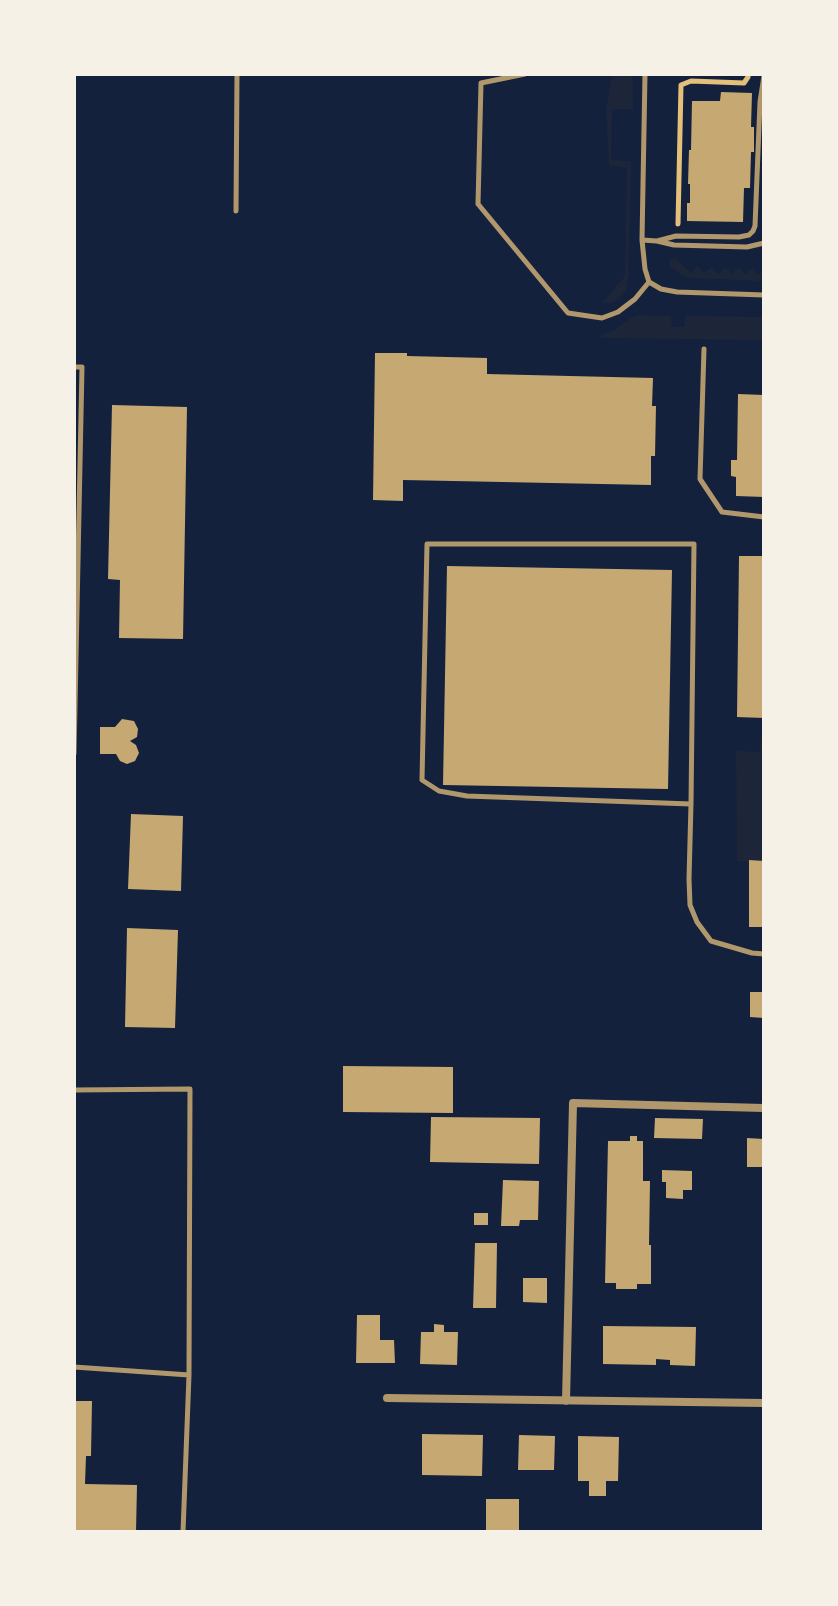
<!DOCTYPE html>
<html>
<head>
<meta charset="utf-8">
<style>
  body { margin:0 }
  #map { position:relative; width:838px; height:1606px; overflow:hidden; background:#14213d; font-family:Mulish,sans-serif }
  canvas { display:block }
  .frame { position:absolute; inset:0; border:76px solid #f6f1e7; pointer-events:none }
</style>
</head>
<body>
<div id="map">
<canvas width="838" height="1606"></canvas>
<div class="frame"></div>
</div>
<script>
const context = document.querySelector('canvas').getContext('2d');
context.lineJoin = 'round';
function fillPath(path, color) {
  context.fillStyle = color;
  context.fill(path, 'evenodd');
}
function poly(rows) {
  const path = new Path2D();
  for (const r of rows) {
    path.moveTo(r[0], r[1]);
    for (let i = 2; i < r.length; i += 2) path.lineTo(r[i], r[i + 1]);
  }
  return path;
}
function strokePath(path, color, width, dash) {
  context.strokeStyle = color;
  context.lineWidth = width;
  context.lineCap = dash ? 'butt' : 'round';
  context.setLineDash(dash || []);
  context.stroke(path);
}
const green = poly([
  [612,74,631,74,633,80,633,109,612,109,611,160,631,161,628,280,625,292,617,300,611,303,602,303,625,276,627,168,609,165,606,110],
  [675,258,691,273,698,266,704,273,712,267,718,274,726,267,732,274,739,267,745,274,752,268,759,275,764,270,764,281,691,278,682,275,670,266,670,259],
  [635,315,671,316,672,327,684,327,685,316,764,317,764,340,601,338,602,334,615,330],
  [761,737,764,738,764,861,737,861,736,751,760,752]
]);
const building = poly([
  [721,92,752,93,751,127,754,127,754,152,751,152,750,188,744,188,743,222,687,221,687,203,690,203,690,184,688,184,689,150,691,150,692,101,720,101],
  [375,353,407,353,407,356,487,358,487,374,653,378,652,406,656,406,655,456,651,456,651,485,403,480,403,501,373,500],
  [738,394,764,395,764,497,736,496,736,477,731,476,731,460,737,460],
  [112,405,187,407,183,639,119,638,120,580,108,579],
  [739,556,764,556,764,718,737,717],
  [447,566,672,570,668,789,443,785],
  [122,719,134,721,138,729,137,737,130,741,136,745,139,753,135,761,127,764,120,761,116,754,100,754,100,727,115,727],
  [131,814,183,816,181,891,128,889],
  [749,860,764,861,764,927,749,927],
  [127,928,178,930,175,1028,125,1027],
  [750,992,764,992,764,1018,750,1017],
  [343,1066,453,1067,453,1113,343,1112],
  [431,1117,540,1118,539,1164,430,1162],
  [655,1118,703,1119,702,1139,654,1138],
  [630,1136,637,1136,637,1141,643,1141,643,1181,650,1181,649,1245,651,1245,651,1284,637,1284,637,1289,616,1289,616,1283,605,1283,608,1141,630,1141],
  [747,1138,764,1139,764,1167,747,1167],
  [662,1170,692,1171,692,1190,683,1190,683,1199,666,1198,666,1182,662,1182],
  [503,1180,539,1181,538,1220,520,1220,519,1226,501,1226],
  [474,1213,488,1213,488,1225,474,1225],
  [475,1243,497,1243,496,1308,473,1308],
  [523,1278,547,1278,547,1303,523,1302],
  [357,1315,380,1315,380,1340,394,1340,395,1363,356,1363],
  [434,1324,444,1325,444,1332,458,1332,457,1365,420,1364,421,1332,434,1332],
  [603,1326,696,1327,695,1366,670,1365,670,1360,656,1359,656,1365,603,1364],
  [74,1401,92,1401,91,1456,86,1456,85,1484,137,1485,136,1532,74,1532],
  [422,1434,483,1435,482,1476,422,1475],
  [519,1435,555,1436,554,1470,518,1470],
  [578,1436,619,1437,618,1481,606,1481,606,1496,589,1496,589,1481,578,1481],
  [486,1499,519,1499,519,1532,486,1532]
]);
const path = poly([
  [678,224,681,85,691,81,744,83,748,77]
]);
const service = poly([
  [525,74,481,83,478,204,568,313,602,318,618,312,635,299,649,282],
  [645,74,642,240,645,269,649,282,661,289,677,292,764,295],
  [236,211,237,74],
  [642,240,657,241,674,245,747,247,764,243],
  [657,241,676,236,739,237,749,235,753,231,755,226,760,102,764,76],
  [704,349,700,479,722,512,764,517],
  [74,367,82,367,74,754],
  [691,804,467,796,439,791,422,780,427,544,694,544,691,804,689,879,690,905,697,922,711,941,752,953,764,954],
  [74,1090,190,1089,189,1375,183,1532],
  [74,1367,189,1375]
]);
const minor = poly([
  [387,1398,764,1403],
  [566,1401,573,1103,764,1108]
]);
fillPath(green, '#1d2539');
fillPath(building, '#c6a872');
strokePath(path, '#e5c07b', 5);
strokePath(service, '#b1986c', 5);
strokePath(minor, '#b1986c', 8);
</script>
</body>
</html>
